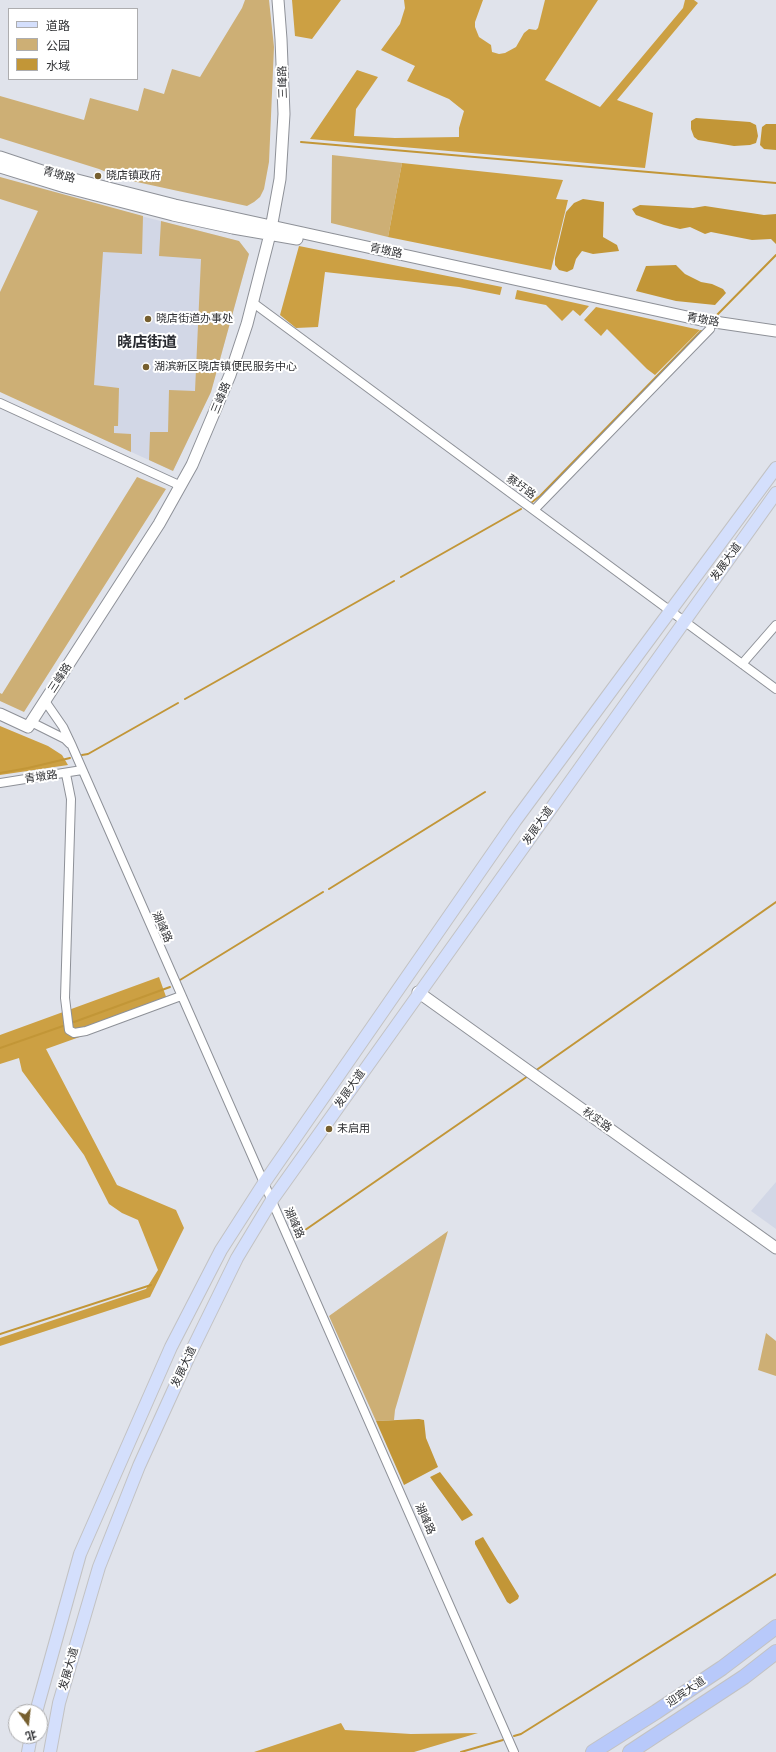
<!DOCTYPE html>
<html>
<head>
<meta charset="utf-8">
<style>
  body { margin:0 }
  #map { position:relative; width:776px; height:1752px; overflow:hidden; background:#e0e3eb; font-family:Figtree,"Noto Sans SC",sans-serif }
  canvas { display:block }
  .legend { position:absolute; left:8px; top:8px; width:130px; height:72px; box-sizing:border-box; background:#fff; border:1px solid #adadaf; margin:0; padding:5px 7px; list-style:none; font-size:12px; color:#323336 }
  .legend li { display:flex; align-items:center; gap:8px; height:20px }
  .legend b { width:20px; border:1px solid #adadaf }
  .north { position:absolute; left:8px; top:1704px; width:40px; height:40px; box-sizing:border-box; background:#fff; border:1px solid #adadaf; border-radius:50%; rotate:165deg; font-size:11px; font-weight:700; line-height:16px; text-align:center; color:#323336 }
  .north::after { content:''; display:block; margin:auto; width:14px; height:18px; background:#765f2f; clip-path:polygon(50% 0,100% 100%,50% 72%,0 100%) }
</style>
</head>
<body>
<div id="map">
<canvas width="776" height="1752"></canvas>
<ul class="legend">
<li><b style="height:5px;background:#d4dffc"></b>道路</li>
<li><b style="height:11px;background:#cdaf75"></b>公园</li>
<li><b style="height:11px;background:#c29637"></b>水域</li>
</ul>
<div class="north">北</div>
</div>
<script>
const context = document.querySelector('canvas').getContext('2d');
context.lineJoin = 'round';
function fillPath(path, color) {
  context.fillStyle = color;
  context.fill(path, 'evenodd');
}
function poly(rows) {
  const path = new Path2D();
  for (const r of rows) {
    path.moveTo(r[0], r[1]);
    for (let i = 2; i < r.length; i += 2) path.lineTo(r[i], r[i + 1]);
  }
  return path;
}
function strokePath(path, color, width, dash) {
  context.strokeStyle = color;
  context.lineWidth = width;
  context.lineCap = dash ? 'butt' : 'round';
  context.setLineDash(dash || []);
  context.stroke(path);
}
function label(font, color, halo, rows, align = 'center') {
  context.font = font + ' Figtree,"Noto Sans SC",sans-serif';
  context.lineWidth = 4;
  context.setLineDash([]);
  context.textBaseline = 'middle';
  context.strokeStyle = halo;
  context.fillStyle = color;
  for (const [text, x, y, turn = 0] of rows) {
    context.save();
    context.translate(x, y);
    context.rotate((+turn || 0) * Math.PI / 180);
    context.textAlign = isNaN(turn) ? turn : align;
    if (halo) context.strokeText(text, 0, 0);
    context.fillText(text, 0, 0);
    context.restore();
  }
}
const built = poly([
  [94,204,239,241,249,254,211,392,173,471,72,425],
  [776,1182,776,1229,751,1211]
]);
const green = poly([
  [245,0,269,0,274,47,269,162,264,189,260,197,254,202,247,206,123,179,99,169,0,138,0,96,84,120,90,98,138,111,144,88,164,94,172,69,200,77,242,8],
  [332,155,402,163,388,237,331,223],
  [0,177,143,216,142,254,103,252,94,385,119,388,118,426,114,426,114,433,131,434,131,452,0,392,0,292,38,211,0,199],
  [161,221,239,241,249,254,211,392,173,471,149,460,150,432,168,432,169,390,195,391,201,259,159,256],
  [137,477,166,489,24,712,0,701,0,693,2,694],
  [448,1231,395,1410,394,1420,376,1421,329,1316],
  [766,1333,776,1341,776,1376,758,1370]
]);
const forest = poly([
  [292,0,341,0,312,39,295,36],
  [404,0,483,0,475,22,475,27,479,37,491,45,492,52,499,54,505,53,516,47,524,33,529,29,536,30,538,28,545,0,598,0,545,80,600,107,683,8,685,0,694,0,698,3,617,100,653,113,645,168,310,139,357,70,378,77,356,109,354,136,395,138,459,137,459,128,464,111,449,99,407,81,415,66,381,50,400,24,405,8],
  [402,163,563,180,556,199,568,200,551,270,388,237],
  [299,246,502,287,500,295,459,287,325,272,318,327,296,328,280,315],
  [517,290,589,306,580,316,573,310,562,321,546,305,515,299],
  [596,307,700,330,655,375,647,369,607,329,601,336,584,320],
  [0,726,48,746,62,755,68,765,0,775],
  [159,977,169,1005,46,1049,117,1185,176,1210,184,1228,150,1297,0,1346,0,1338,146,1289,158,1270,138,1220,122,1213,109,1204,84,1155,22,1071,19,1058,0,1064,0,1035],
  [341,1723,345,1730,411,1734,478,1733,414,1752,254,1752]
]);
const water = poly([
  [696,118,750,122,756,125,758,136,756,143,750,145,734,146,698,140,694,137,691,129,691,121],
  [766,124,776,124,776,150,764,149,760,145,762,127],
  [583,199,604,202,603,237,617,245,619,251,593,254,582,251,576,259,573,269,567,272,559,270,555,265,555,258,566,212,574,203],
  [640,205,693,208,705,206,764,215,776,214,776,244,771,239,752,240,711,232,705,234,690,227,680,229,664,225,636,215,632,209],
  [676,265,685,274,701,282,712,284,723,289,726,293,715,305,676,301,636,291,646,266],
  [419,1419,424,1420,426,1438,438,1467,404,1485,376,1421],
  [440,1472,473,1515,462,1521,430,1477],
  [483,1537,519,1596,518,1599,510,1604,507,1602,475,1544,475,1541]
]);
const stream = poly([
  [301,142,776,183],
  [714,318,776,255],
  [532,502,540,496,701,331],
  [401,577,521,509],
  [185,699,394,581],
  [82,755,88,754,178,703],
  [0,773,28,768,70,758],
  [329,889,485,792],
  [180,980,323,892],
  [74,1022,170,987],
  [0,1048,63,1026],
  [535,1071,776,902],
  [295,1237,528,1076],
  [0,1334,151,1285],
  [514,1736,521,1734,776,1574],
  [461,1752,503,1740]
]);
const street = poly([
  [252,302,776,689],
  [0,403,181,486],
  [534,510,710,329],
  [742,664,776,625],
  [45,701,63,727,72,746,514,1752],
  [31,722,65,739,70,744],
  [66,774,71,799,65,998,69,1030,74,1033,86,1031,181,996],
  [0,783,82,770]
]);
const secondary = poly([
  [0,157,42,171,175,205,701,320,776,331],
  [0,167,65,187,173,215,233,228,297,239],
  [0,714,28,727,159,524,192,465,230,375,247,324,270,234,280,179,284,114,281,39,278,0],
  [418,992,776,1248]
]);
const primary = poly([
  [36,1712,80,1554,171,1347,221,1250,264,1183,515,821,776,468],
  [28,1752,31,1736],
  [50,1752,59,1703,99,1567,139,1466,189,1356,237,1258,272,1200,776,493]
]);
const highway = poly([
  [593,1752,656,1712,722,1668,776,1627],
  [630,1752,744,1677,776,1652]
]);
const markers = [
  [98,176,4,"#765f2f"],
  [148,319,4,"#765f2f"],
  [146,367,4,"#765f2f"],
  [329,1129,4,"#765f2f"]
];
const streetNames = [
  ["三峰路",283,82,-92],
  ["青墩路",59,175,15],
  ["青墩路",386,251,12],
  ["青墩路",703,320,10],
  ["三峰路",221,398,-68],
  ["蔡圩路",521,487,36],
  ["发展大道",726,562,-54],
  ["三峰路",60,678,-57],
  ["青墩路",41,777,-8],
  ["发展大道",538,826,-55],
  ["湖峰路",162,927,66],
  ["发展大道",350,1089,-55],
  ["秋实路",597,1120,36],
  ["湖峰路",294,1223,66],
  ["发展大道",184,1367,-65],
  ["湖峰路",425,1519,66],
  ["发展大道",69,1669,-74],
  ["迎宾大道",686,1692,-34]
];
const poiNames = [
  ["晓店镇政府",106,176],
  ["晓店街道办事处",156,319],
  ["湖滨新区晓店镇便民服务中心",154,367],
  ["未启用",337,1129]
];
const districtNames = [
  ["晓店街道",147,343]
];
fillPath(built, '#d2d7e6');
fillPath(green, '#cdaf75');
fillPath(forest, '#cca043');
fillPath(water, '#c29637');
strokePath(stream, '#c29637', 2);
strokePath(street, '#8e9198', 10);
strokePath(secondary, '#8e9198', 13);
strokePath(primary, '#c2c2c3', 14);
strokePath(highway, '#c2c2c3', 16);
strokePath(street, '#fff', 8);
strokePath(secondary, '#fff', 11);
strokePath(primary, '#d4dffc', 12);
strokePath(highway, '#b8c9fa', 14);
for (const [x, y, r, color] of markers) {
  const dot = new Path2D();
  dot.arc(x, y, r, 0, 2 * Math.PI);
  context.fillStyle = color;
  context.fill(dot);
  strokePath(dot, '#fff', 1.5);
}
label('11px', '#323336', '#fff', streetNames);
label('11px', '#323336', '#fff', poiNames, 'left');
label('bold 15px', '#282a30', '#fff', districtNames);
</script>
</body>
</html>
